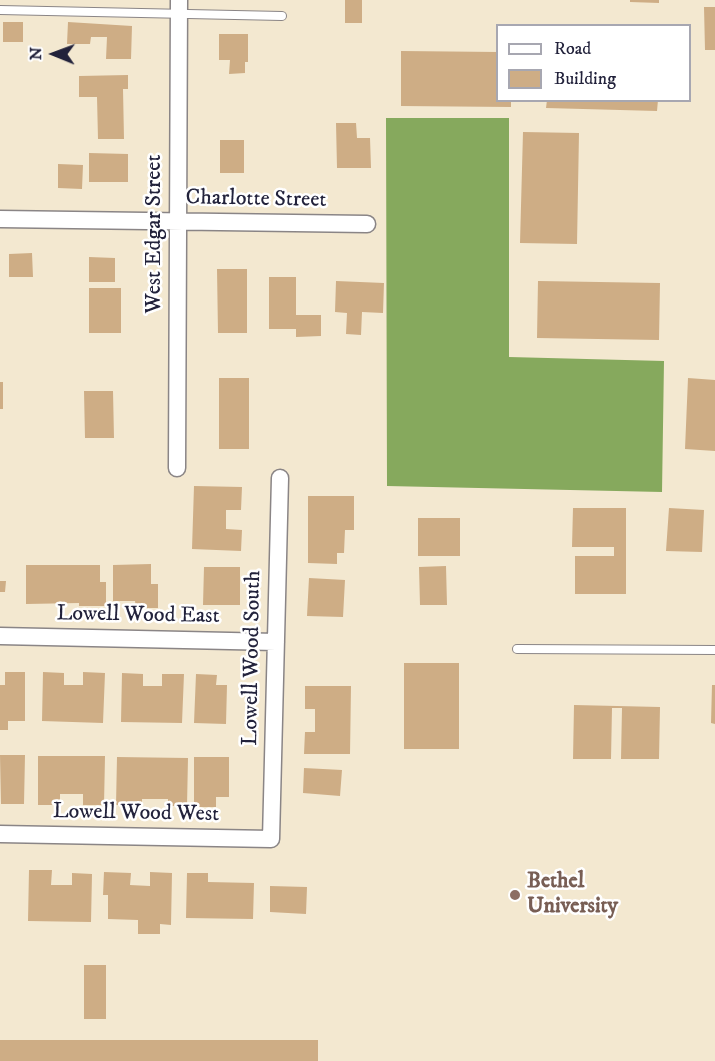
<!DOCTYPE html>
<html>
<head>
<meta charset="utf-8">
<style>
  body { margin:0 }
  #map { position:relative; width:715px; height:1061px; overflow:hidden; background:#f3e8d0; font-family:"IM FELL DW Pica",serif }
  canvas { display:block }
  .legend { position:absolute; left:496px; top:24px; width:195px; height:78px; box-sizing:border-box; background:#fff; border:2px solid #a7a7b1; margin:0; padding:8px 10px; list-style:none; font-size:18px; color:#22223b }
  .legend li { display:flex; align-items:center; gap:12px; height:30px }
  .legend b { width:30px; border:2px solid #a7a7b1 }
  .north { position:absolute; left:24px; top:24px; width:60px; height:60px; -webkit-text-stroke:4px #fff; paint-order:stroke; rotate:271deg; font-size:16px; font-weight:700; line-height:24px; text-align:center; color:#22223b }
  .north::after { content:''; display:block; margin:auto; width:21px; height:27px; background:#22223b; clip-path:polygon(50% 0,100% 100%,50% 72%,0 100%) }
</style>
</head>
<body>
<div id="map">
<canvas width="715" height="1061"></canvas>
<ul class="legend">
<li><b style="height:8px;background:#fff"></b>Road</li>
<li><b style="height:16px;background:#cead85"></b>Building</li>
</ul>
<div class="north">N</div>
</div>
<script>
const context = document.querySelector('canvas').getContext('2d');
context.lineJoin = 'round';
function fillPath(path, color) {
  context.fillStyle = color;
  context.fill(path, 'evenodd');
}
function poly(rows) {
  const path = new Path2D();
  for (const r of rows) {
    path.moveTo(r[0], r[1]);
    for (let i = 2; i < r.length; i += 2) path.lineTo(r[i], r[i + 1]);
  }
  return path;
}
function strokePath(path, color, width, dash) {
  context.strokeStyle = color;
  context.lineWidth = width;
  context.lineCap = dash ? 'butt' : 'round';
  context.setLineDash(dash || []);
  context.stroke(path);
}
function label(font, color, halo, rows, align = 'center') {
  context.font = font + ' "IM FELL DW Pica",serif';
  context.lineWidth = 5;
  context.setLineDash([]);
  context.textBaseline = 'middle';
  context.strokeStyle = halo;
  context.fillStyle = color;
  for (const [text, x, y, turn = 0] of rows) {
    context.save();
    context.translate(x, y);
    context.rotate((+turn || 0) * Math.PI / 180);
    context.textAlign = isNaN(turn) ? turn : align;
    if (halo) context.strokeText(text, 0, 0);
    context.fillText(text, 0, 0);
    context.restore();
  }
}
const forest = poly([
  [386,118,509,118,509,357,664,361,662,492,387,486]
]);
const building = poly([
  [345,0,362,0,362,23,345,23],
  [630,0,659,0,659,3,630,2],
  [704,7,715,7,715,50,705,50],
  [3,22,23,22,23,42,3,42],
  [68,22,132,26,131,59,106,59,107,37,91,37,90,44,67,44],
  [219,34,248,34,248,62,245,62,245,73,229,74,230,60,219,60],
  [401,51,498,52,498,100,511,100,511,107,401,106],
  [128,75,128,89,123,89,124,139,98,139,97,97,79,97,79,76],
  [547,100,658,100,657,111,546,108],
  [336,123,356,123,357,138,370,138,371,168,337,168],
  [523,132,579,133,577,244,520,243],
  [220,140,244,140,244,173,220,173],
  [89,153,128,154,128,182,89,182],
  [58,164,83,165,82,189,58,188],
  [32,253,33,277,9,277,9,254],
  [89,257,115,258,115,282,89,282],
  [217,269,247,269,247,333,218,333],
  [269,277,296,277,296,315,321,315,321,336,296,337,296,329,269,329],
  [336,281,384,283,383,313,362,312,361,335,346,334,347,313,335,312],
  [538,281,660,283,659,340,537,338],
  [89,288,121,288,121,333,89,333],
  [219,378,249,378,249,449,219,449],
  [688,378,715,380,715,451,685,449],
  [0,382,3,382,3,409,0,409],
  [84,391,113,391,114,438,85,438],
  [194,486,242,487,241,510,226,510,226,529,242,530,241,551,192,549],
  [308,496,354,496,354,530,345,530,344,553,337,553,337,564,308,563],
  [573,508,626,508,626,594,575,594,575,556,614,556,614,547,572,547],
  [669,508,704,510,702,552,666,551],
  [418,518,460,518,460,556,418,556],
  [151,564,151,584,158,584,158,608,136,608,135,601,113,601,113,565],
  [26,565,100,565,100,582,106,582,106,606,79,606,79,603,26,604],
  [446,566,447,605,420,605,419,567],
  [204,567,240,567,240,605,203,605],
  [309,578,345,580,343,617,307,616],
  [0,581,6,581,5,592,0,592],
  [404,663,459,663,459,749,404,749],
  [5,672,25,672,25,721,8,721,8,730,0,730,0,685,5,685],
  [43,672,64,673,64,685,83,685,83,672,105,673,103,723,42,721],
  [122,673,143,674,143,686,162,686,162,674,184,674,182,723,121,722],
  [196,674,217,675,216,685,227,685,226,724,194,723],
  [712,685,715,685,715,724,711,723],
  [305,686,351,686,350,754,304,754,305,732,315,732,315,709,305,709],
  [574,705,660,707,659,759,621,759,622,708,612,708,611,759,573,759],
  [0,755,25,755,24,804,1,804],
  [38,756,105,756,104,805,83,805,83,794,60,794,60,805,38,805],
  [117,757,188,758,187,806,168,806,168,799,142,799,142,806,116,805],
  [194,757,229,757,229,797,216,797,216,807,194,807],
  [304,768,342,770,340,796,303,793],
  [29,870,52,870,51,885,72,885,72,873,92,874,91,922,28,921],
  [104,872,131,873,130,885,150,886,150,872,172,873,171,925,160,924,160,934,138,934,138,920,108,919,108,895,103,895],
  [187,873,208,873,208,882,254,883,253,919,186,918],
  [270,886,307,887,306,914,270,912],
  [84,965,106,965,106,1019,84,1019],
  [0,1040,318,1040,318,1061,0,1061]
]);
const service = poly([
  [0,10,282,16],
  [517,649,715,650]
]);
const minor = poly([
  [0,219,367,224],
  [177,468,179,0],
  [0,636,276,642],
  [0,834,271,839,280,478]
]);
const markers = [
  [515,895,6,"#8d6e63"]
];
const streetNames = [
  ["Charlotte Street",256,200,1],
  ["West Edgar Street",155,234,-90],
  ["Lowell Wood East",138,616,1],
  ["Lowell Wood South",253,658,-89],
  ["Lowell Wood West",136,814,1]
];
const educationNames = [
  ["Bethel",527,882],
  ["University",527,907]
];
fillPath(forest, '#86a95d');
fillPath(building, '#cead85');
strokePath(service, '#8a8586', 10);
strokePath(minor, '#8a8586', 19);
strokePath(service, '#fff', 8);
strokePath(minor, '#fff', 16);
for (const [x, y, r, color] of markers) {
  const dot = new Path2D();
  dot.arc(x, y, r, 0, 2 * Math.PI);
  context.fillStyle = color;
  context.fill(dot);
  strokePath(dot, '#fff', 2);
}
label('22px', '#22223b', '#fff', streetNames);
label('bold 22px', '#785e54', '#fff', educationNames, 'left');
</script>
</body>
</html>
